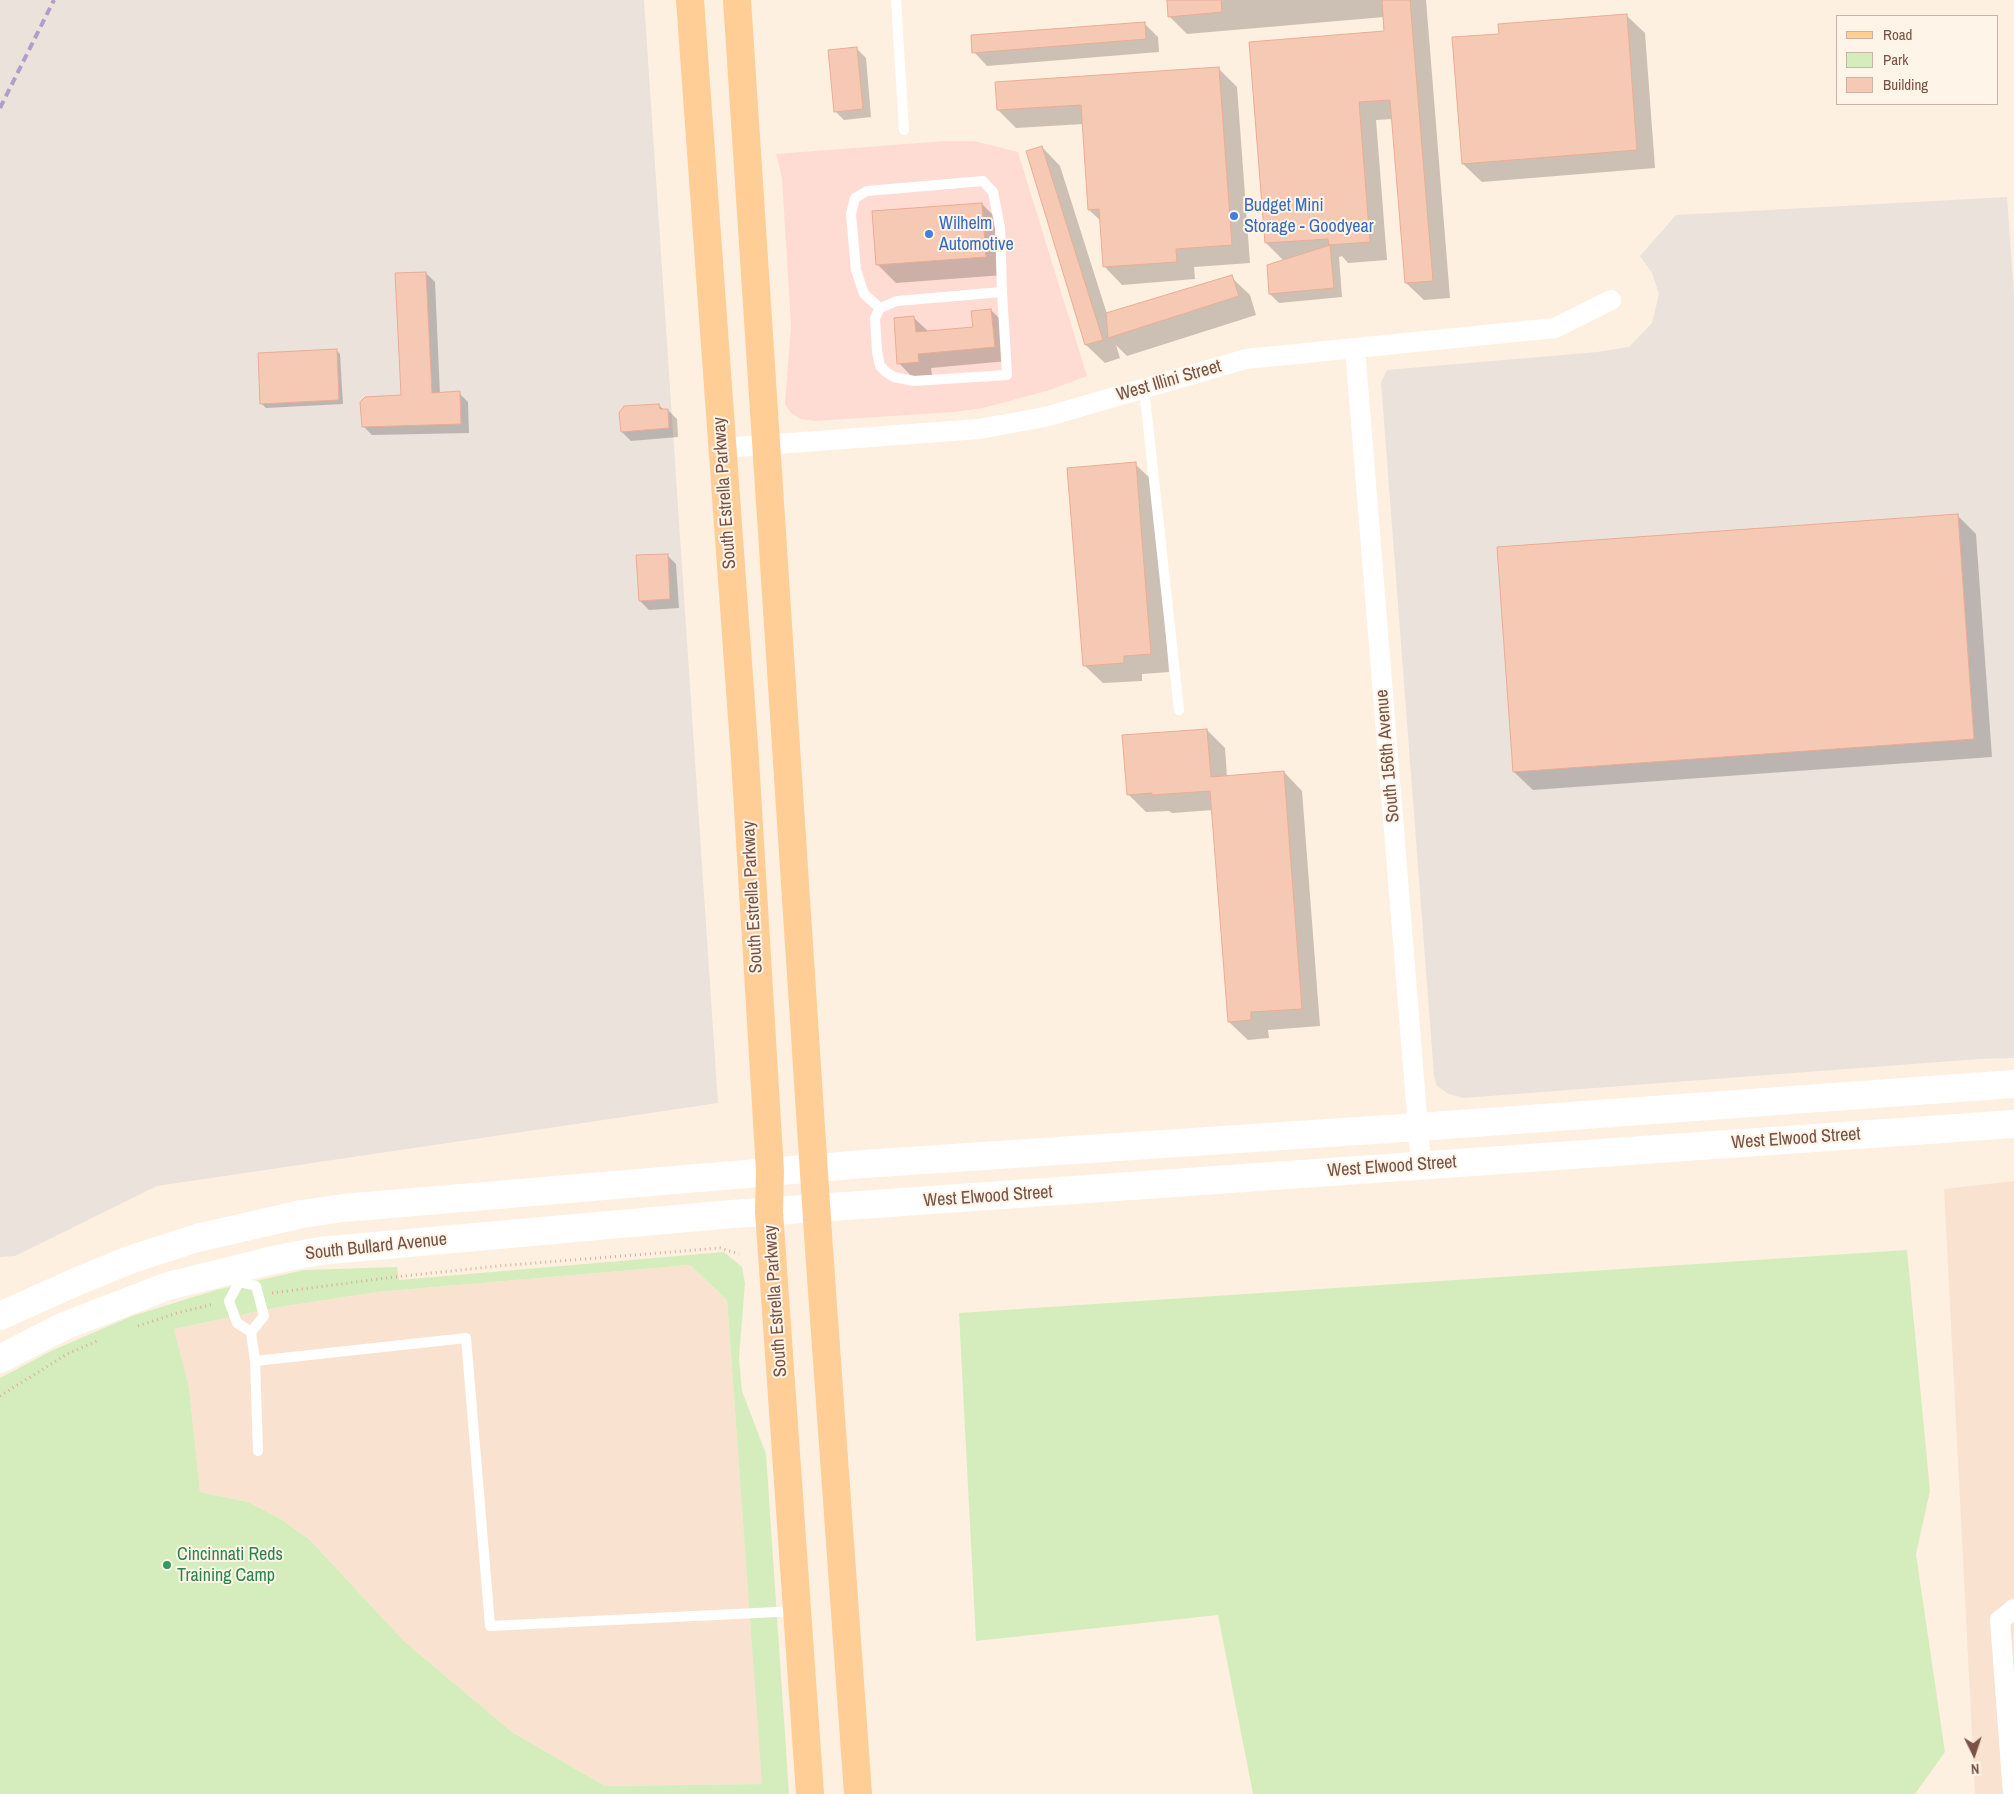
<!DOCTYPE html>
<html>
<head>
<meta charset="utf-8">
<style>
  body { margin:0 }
  #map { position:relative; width:2014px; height:1794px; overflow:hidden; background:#fef0e0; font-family:"Archivo Narrow",sans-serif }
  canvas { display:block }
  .legend { position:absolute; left:1836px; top:15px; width:162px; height:90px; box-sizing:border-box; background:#fff4e8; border:1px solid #c9b3a7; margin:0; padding:6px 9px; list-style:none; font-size:15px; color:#775245 }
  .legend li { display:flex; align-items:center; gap:10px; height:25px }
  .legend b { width:25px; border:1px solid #c9b3a7 }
  .north { position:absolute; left:1949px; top:1729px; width:50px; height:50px; -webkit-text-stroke:4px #fff4e8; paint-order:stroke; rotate:176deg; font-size:14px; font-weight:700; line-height:20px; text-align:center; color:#775245 }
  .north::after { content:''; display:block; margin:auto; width:18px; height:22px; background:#775245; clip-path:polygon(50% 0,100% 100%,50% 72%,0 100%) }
</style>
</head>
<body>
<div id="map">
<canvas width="2014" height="1794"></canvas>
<ul class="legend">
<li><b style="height:6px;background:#ffce96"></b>Road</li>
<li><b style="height:14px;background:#d5edbd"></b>Park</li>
<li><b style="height:14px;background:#f6c9b5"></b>Building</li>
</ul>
<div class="north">N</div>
</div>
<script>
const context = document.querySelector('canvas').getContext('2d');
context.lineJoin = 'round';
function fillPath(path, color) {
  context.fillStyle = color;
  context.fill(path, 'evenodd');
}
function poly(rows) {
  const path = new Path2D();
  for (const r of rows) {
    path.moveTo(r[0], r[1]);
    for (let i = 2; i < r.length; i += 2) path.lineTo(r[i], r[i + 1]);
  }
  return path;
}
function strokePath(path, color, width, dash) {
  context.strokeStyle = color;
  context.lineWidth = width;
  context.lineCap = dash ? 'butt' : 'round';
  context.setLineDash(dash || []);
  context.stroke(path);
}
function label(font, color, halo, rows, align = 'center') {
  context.font = font + ' "Archivo Narrow",sans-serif';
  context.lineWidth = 4;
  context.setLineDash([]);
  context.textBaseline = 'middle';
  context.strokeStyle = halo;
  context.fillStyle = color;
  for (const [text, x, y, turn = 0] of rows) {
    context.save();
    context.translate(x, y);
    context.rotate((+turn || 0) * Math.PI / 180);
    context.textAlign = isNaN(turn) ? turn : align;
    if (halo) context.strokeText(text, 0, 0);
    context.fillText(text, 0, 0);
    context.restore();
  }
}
const residential = poly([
  [2014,1181,2014,1794,1975,1794,1944,1189],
  [690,1265,727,1300,763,1784,605,1786,512,1732,405,1642,310,1540,281,1519,248,1502,200,1492,189,1387,174,1329,274,1308,377,1292]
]);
const commercial = poly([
  [945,141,974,141,1018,152,1087,376,1050,390,983,408,954,412,815,421,800,419,790,412,785,404,791,325,782,178,776,154]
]);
const industrial = poly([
  [0,0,644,0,718,1103,157,1186,15,1256,0,1257],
  [2007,197,2014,294,2014,1058,1979,1059,1463,1098,1449,1094,1437,1086,1434,1076,1381,382,1387,370,1597,352,1629,347,1652,323,1659,294,1652,273,1640,256,1676,215]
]);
const green = poly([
  [1907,1250,1930,1491,1916,1554,1945,1752,1915,1794,1253,1794,1218,1615,976,1641,959,1313],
  [724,1252,742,1267,745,1283,739,1358,742,1391,766,1454,789,1794,0,1794,0,1378,53,1350,132,1316,216,1290,304,1270,397,1267,399,1280],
  [690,1265,727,1300,762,1784,605,1786,512,1732,405,1642,310,1540,281,1519,248,1502,200,1492,189,1387,174,1329,274,1308,377,1292]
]);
const shadow = poly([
  [1168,0,1426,0,1450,298,1424,300,1406,283,1393,119,1376,120,1387,260,1348,263,1342,256,1339,257,1342,297,1279,303,1270,294,1284,261,1266,243,1385,32,1384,17,1187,34,1169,16],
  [1626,15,1645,33,1655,168,1482,182,1463,164,1500,35],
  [1144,23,1158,37,1159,52,987,66,974,52],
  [857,49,866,58,871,117,844,120,835,111],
  [1218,68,1237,87,1250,263,1194,267,1195,279,1122,285,1104,266,1101,221,1089,210,1083,124,1016,128,998,110],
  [1042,147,1060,166,1107,314,1231,277,1250,295,1256,315,1127,356,1116,345,1120,358,1105,363,1086,345],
  [982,204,1000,222,1004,275,896,283,878,265],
  [426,273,435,282,440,394,459,393,468,402,469,433,372,435,363,426,402,396],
  [991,310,1005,324,1008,361,931,368,932,375,912,377,899,363,914,318,928,331,974,328],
  [336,350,340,354,343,404,266,408,261,403],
  [659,405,664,410,668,410,677,419,678,437,631,441,622,432],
  [1135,464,1154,482,1169,672,1142,674,1142,681,1103,683,1084,665],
  [1958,516,1976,534,1992,757,1533,790,1514,772],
  [667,555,676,564,679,608,649,610,640,601],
  [1207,730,1225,748,1227,777,1284,772,1302,791,1320,1026,1268,1030,1269,1038,1248,1040,1229,1022,1213,810,1172,813,1169,811,1146,812,1128,794]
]);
const building = poly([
  [1167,0,1221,0,1222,12,1168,17,1167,0],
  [1382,0,1410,0,1433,281,1405,283,1390,100,1359,102,1370,242,1329,245,1328,239,1265,243,1249,42,1384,31,1382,0],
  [1627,14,1637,150,1462,164,1452,37,1499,34,1498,24,1627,14],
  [1145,22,1146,39,972,53,971,35,1145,22],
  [857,47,863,109,834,112,828,50,857,47],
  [1219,67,1232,245,1176,249,1177,262,1103,267,1099,209,1088,210,1081,105,997,110,995,82,1219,67],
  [1042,146,1103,340,1085,345,1026,151,1042,146],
  [982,203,986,257,876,265,872,211,982,203],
  [1330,245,1334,288,1269,294,1267,265,1330,245],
  [426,272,432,393,460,391,461,424,362,427,360,402,365,397,401,395,395,273,426,272],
  [1232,275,1239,296,1108,338,1106,313,1232,275],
  [991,309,995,347,918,354,919,362,897,364,894,318,914,316,916,332,973,327,971,311,991,309],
  [337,349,339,400,260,404,258,353,337,349],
  [659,404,660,409,668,409,669,428,621,432,619,413,624,406,659,404],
  [1136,462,1151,654,1124,656,1124,663,1083,666,1067,468,1136,462],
  [1958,514,1974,739,1513,772,1497,547,1958,514],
  [668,554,670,599,639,601,636,555,668,554],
  [1207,729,1211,777,1284,771,1302,1009,1251,1012,1251,1020,1228,1022,1210,791,1152,795,1152,793,1127,795,1122,735,1207,729]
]);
const path = poly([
  [272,1293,394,1277,498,1266,720,1248,739,1254],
  [138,1326,177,1313,214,1304],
  [0,1396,67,1354,97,1341]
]);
const service = poly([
  [896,0,904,130],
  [880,308,864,294,856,270,851,214,855,198,867,191,983,181,993,192,1000,228,1002,292,1007,375,914,381,894,377,886,372,880,366,877,352,875,318,880,308,897,301,1002,292],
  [1144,388,1179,710],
  [237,1275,239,1282,229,1301,237,1323,251,1332],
  [239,1282,256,1286,264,1316,251,1332,255,1361],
  [258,1451,255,1361,466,1338,490,1626,797,1611]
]);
const minor = poly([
  [1355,348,1421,1165],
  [722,448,979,429,1045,417,1246,359,1555,328,1611,300],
  [2013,1794,2000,1620,2014,1609]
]);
const secondary = poly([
  [0,1316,78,1281,132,1259,197,1238,302,1214,343,1208,864,1164,1418,1127,2014,1084],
  [0,1359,64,1326,168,1286,273,1260,319,1251,732,1214,2014,1124]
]);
const primary = poly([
  [690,0,745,759,770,1171,769,1212,810,1794],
  [737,0,819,1249,858,1794]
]);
const rail = poly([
  [0,108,54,0]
]);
const markers = [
  [1234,216,5,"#3f7fe0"],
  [929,234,5,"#3f7fe0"],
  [167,1565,5,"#2e9e5b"]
];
const shopNames = [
  ["Budget Mini",1244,206],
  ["Storage - Goodyear",1244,227],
  ["Wilhelm",939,224],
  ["Automotive",939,245]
];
const streetNames = [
  ["West Illini Street",1169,381,-16],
  ["South Estrella Parkway",725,493,-94],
  ["South 156th Avenue",1388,756,-95],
  ["South Estrella Parkway",753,897,-93],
  ["West Elwood Street",1796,1139,-4],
  ["West Elwood Street",1392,1167,-4],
  ["West Elwood Street",988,1197,-4],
  ["South Bullard Avenue",376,1247,-6],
  ["South Estrella Parkway",776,1301,-94]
];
const leisureNames = [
  ["Cincinnati Reds",177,1555],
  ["Training Camp",177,1576]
];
fillPath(residential, '#f9e3d0');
fillPath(commercial, '#ffdcd3');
fillPath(industrial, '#ece2dc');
fillPath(green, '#d5edbd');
fillPath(shadow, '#0003');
fillPath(building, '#f6c9b5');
strokePath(building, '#ebac93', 1);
strokePath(path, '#dbac98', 3, [1, 4]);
strokePath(service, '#fff', 10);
strokePath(minor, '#fff', 20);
strokePath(secondary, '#fff', 28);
strokePath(primary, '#ffce96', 28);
strokePath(rail, '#b19ec8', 4, [8, 5]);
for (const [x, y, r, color] of markers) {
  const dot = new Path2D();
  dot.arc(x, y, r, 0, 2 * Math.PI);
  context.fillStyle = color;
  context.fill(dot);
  strokePath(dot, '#fff4e8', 2);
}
label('18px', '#366cbe', '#fff4e8', shopNames, 'left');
label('18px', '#775245', '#fff4e8', streetNames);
label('18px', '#27864d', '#fff4e8', leisureNames, 'left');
</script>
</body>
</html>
